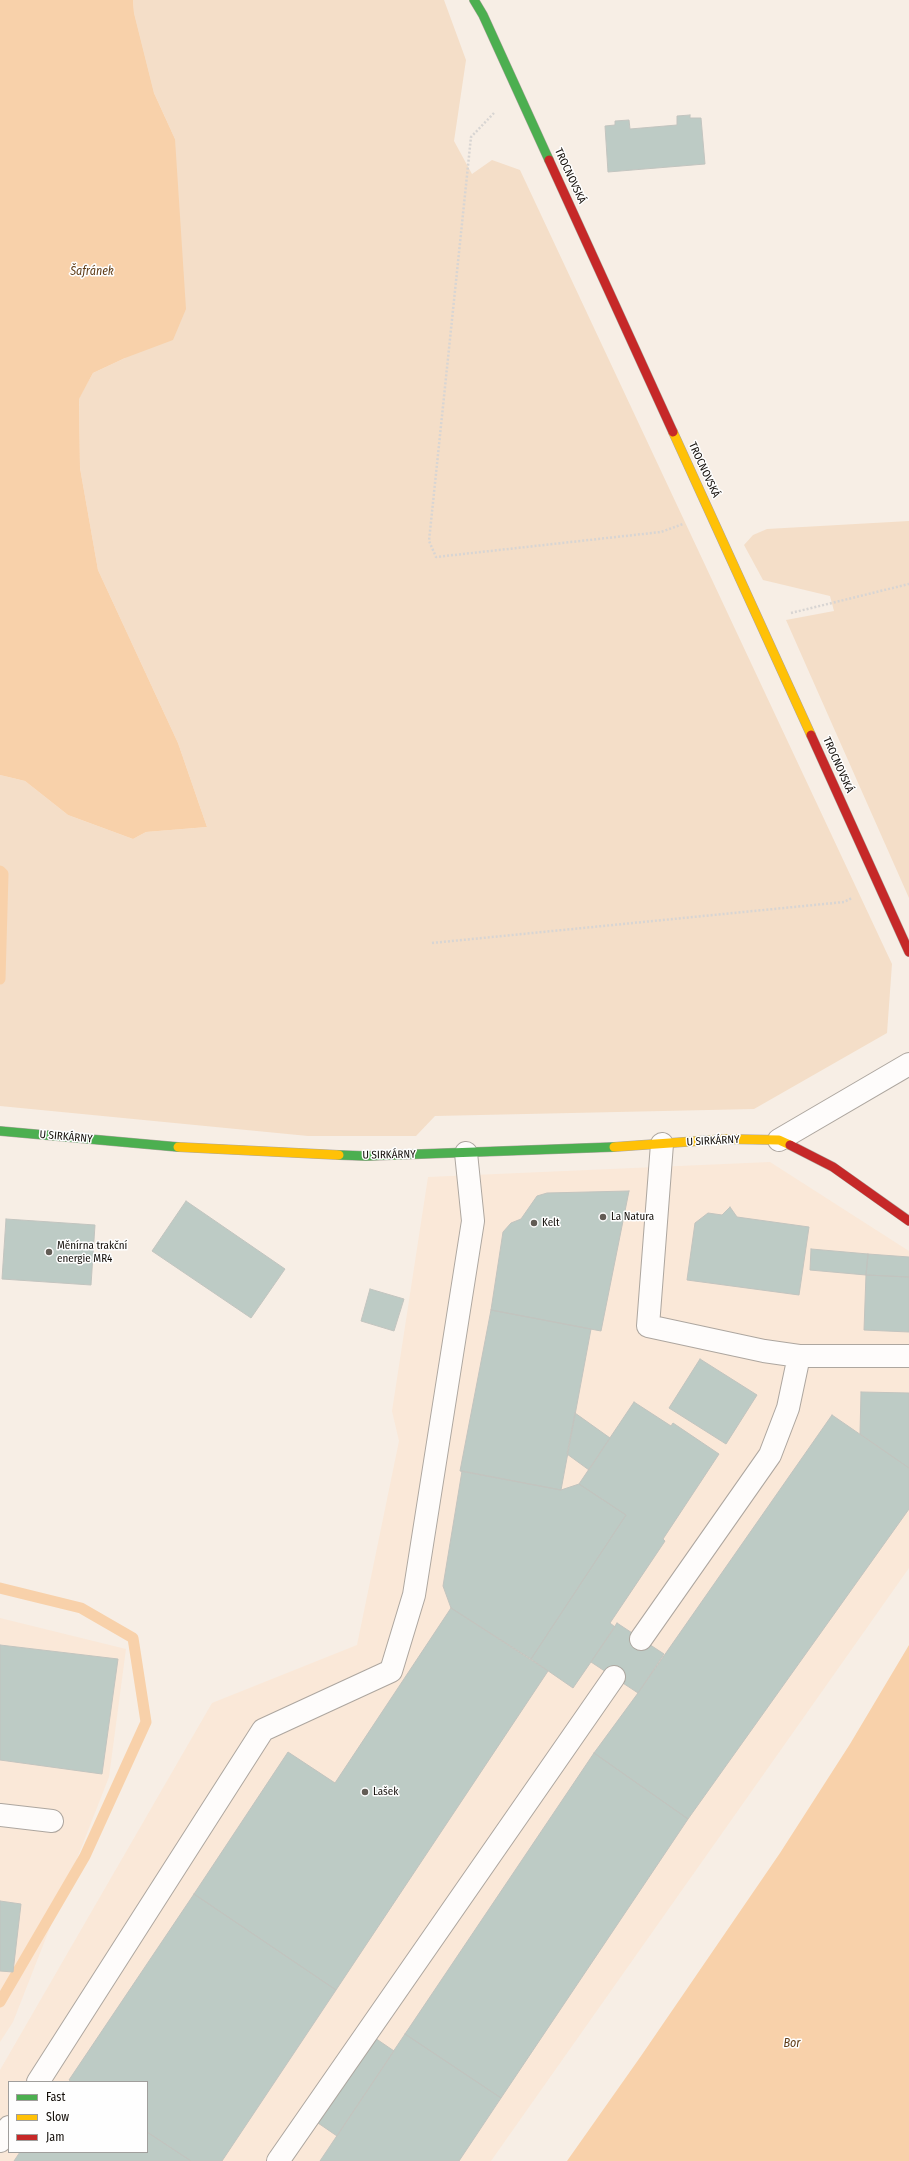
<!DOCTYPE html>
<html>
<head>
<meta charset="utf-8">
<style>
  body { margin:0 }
  #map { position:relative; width:909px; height:2161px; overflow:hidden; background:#f7eee5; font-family:"Fira Sans Condensed",sans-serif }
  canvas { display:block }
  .legend { position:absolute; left:8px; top:2081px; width:140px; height:72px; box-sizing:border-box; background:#fefefe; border:1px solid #a09e9c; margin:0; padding:5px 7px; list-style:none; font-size:12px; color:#120d08 }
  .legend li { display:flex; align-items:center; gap:8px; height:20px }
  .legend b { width:20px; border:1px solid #a09e9c }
</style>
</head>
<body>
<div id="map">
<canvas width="909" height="2161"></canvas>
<ul class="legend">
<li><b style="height:5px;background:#4caf50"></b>Fast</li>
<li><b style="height:5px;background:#ffc107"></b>Slow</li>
<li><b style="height:5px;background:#c62828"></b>Jam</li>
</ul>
</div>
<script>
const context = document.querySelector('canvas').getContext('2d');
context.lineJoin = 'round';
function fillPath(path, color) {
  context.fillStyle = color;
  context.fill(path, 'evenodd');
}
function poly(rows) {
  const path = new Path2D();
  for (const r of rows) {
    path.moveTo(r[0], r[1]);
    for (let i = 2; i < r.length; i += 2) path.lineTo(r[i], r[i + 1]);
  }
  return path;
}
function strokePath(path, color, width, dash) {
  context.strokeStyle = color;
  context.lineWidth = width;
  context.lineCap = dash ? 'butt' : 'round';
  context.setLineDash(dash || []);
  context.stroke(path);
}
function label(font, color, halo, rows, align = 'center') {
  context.font = font + ' "Fira Sans Condensed",sans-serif';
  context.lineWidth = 3;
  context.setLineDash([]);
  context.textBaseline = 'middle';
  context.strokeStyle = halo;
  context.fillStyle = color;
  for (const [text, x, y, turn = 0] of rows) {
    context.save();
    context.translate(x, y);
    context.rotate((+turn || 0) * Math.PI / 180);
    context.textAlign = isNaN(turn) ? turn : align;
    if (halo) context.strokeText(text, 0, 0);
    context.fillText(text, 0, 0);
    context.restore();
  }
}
const built = poly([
  [770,1162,909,1251,909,1568,491,2161,0,2161,0,2070,212,1703,357,1645,399,1441,392,1411,428,1177],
  [9,2082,147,2082,147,2152,9,2152],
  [0,1618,126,1649,109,1777,13,2022,0,2042]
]);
const green = poly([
  [133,0,444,0,466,60,454,141,472,174,492,160,520,170,892,964,887,1033,754,1109,435,1116,416,1136,308,1136,0,1106,0,775,25,781,68,815,133,839,146,832,207,827,178,743,98,570,80,468,79,398,93,373,125,358,175,139,154,93,134,13],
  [909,521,909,898,786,620,834,611,830,596,763,580,744,545,753,535,767,529]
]);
const water = poly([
  [0,0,133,0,134,13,154,93,175,139,186,309,173,340,125,358,93,373,79,399,80,468,98,570,178,743,207,827,146,832,133,839,68,815,25,781,0,775],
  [909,1645,909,2161,567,2161,641,2056,780,1853,850,1744]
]);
const stream = poly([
  [0,871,3,874,0,979],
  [0,1588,81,1608,133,1638,146,1722,85,1856,0,2002]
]);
const building = poly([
  [690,115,690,118,701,118,705,164,608,172,605,126,615,125,615,121,629,120,630,129,677,125,677,116,690,115],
  [629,1191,601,1331,491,1310,503,1232,511,1223,521,1219,537,1196,547,1193,629,1191],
  [186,1201,285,1269,251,1318,152,1251,186,1201],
  [730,1207,737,1217,809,1227,799,1295,687,1280,695,1223,708,1213,722,1215,730,1207],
  [6,1219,95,1225,91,1285,2,1279,6,1219],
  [811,1249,868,1254,866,1275,810,1270,811,1249],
  [868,1254,909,1257,909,1277,866,1275,868,1254],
  [866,1275,909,1277,909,1332,864,1330,866,1275],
  [370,1289,404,1299,394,1331,361,1321,370,1289],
  [491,1310,591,1329,561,1490,460,1471,491,1310],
  [700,1359,757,1395,726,1444,669,1408,700,1359],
  [861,1392,909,1393,909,1468,860,1434,861,1392],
  [634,1402,671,1426,673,1423,719,1454,663,1539,665,1541,610,1623,615,1627,573,1688,531,1659,626,1515,579,1484,634,1402],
  [575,1413,610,1438,589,1470,567,1454,575,1413],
  [832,1415,909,1468,909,1509,688,1819,594,1753,638,1693,832,1415],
  [462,1471,561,1490,579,1484,626,1515,531,1659,451,1608,443,1586,462,1471],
  [451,1608,548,1671,336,1990,194,1894,288,1752,335,1783,451,1608],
  [617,1623,664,1654,638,1693,591,1662,617,1623],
  [0,1645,118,1659,102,1774,0,1760,0,1645],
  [594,1753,688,1819,501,2098,405,2034,594,1753],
  [194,1894,336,1990,222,2161,191,2161,147,2132,147,2082,72,2082,69,2080,194,1894],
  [0,1901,21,1904,13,1972,0,1971,0,1901],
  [405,2034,501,2098,459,2161,320,2161,405,2034],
  [375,2038,394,2051,337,2136,318,2123,375,2038],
  [147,2132,191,2161,14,2161,20,2152,147,2152,147,2132]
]);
const path = poly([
  [494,113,471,137,429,541,436,557,661,532,683,524],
  [791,613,909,584],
  [432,943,844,902,852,898]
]);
const lane = poly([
  [662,1144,648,1326,764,1351,799,1356,909,1356],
  [641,1639,770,1455,788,1408,799,1356],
  [0,1815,52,1821],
  [38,2082,263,1730,391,1671,414,1595,473,1221,466,1153],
  [0,2141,9,2127],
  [278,2161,614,1677]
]);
const street = poly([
  [779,1140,909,1064]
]);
const fast = poly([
  [474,0,483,15,549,160],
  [0,1131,178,1147],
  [339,1155,366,1156,614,1147]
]);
const slow = poly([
  [673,432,811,735],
  [178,1147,339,1155],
  [614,1147,726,1139,779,1140,790,1145]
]);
const jam = poly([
  [549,160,673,432],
  [811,735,909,952],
  [790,1145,833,1167,909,1221]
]);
const markers = [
  [603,1217,4,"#625c55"],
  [534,1223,4,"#625c55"],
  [49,1252,4,"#625c55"],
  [365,1792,4,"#625c55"]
];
const streetNames = [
  ["TROCNOVSKÁ",570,176,65],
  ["TROCNOVSKÁ",704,470,65],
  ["TROCNOVSKÁ",838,765,66],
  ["U SIRKÁRNY",66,1137,5],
  ["U SIRKÁRNY",713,1141,-3],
  ["U SIRKÁRNY",389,1155,-1]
];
const poiNames = [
  ["La Natura",611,1217],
  ["Kelt",542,1223],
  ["Měnírna trakční",57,1246],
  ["energie MR4",57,1259],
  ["Lašek",373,1792]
];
const waterNames = [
  ["Šafránek",92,272],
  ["Bor",792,2044]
];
fillPath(built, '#fae8d8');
fillPath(green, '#f4dec8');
fillPath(water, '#f8d1aa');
strokePath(stream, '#f8d1aa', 11);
fillPath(building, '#bdcbc5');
strokePath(building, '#c2c4bf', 1);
strokePath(lane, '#ada69f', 24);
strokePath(street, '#ada69f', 24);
strokePath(fast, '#ada69f', 10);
strokePath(slow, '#ada69f', 10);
strokePath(jam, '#ada69f', 10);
strokePath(path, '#d8d5d3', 2.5, [2, 2]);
strokePath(lane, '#fefcfb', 22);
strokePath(street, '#fefcfb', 22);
strokePath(fast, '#4caf50', 9);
strokePath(slow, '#ffc107', 9);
strokePath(jam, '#c62828', 9);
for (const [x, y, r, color] of markers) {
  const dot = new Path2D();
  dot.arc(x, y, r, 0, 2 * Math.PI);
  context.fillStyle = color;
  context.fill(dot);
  strokePath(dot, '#fefefe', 1.5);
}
label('11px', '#120d08', '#fefefe', streetNames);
label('11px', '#120d08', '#fefefe', poiNames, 'left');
label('italic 12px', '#603d17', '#fefefe', waterNames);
</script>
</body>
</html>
